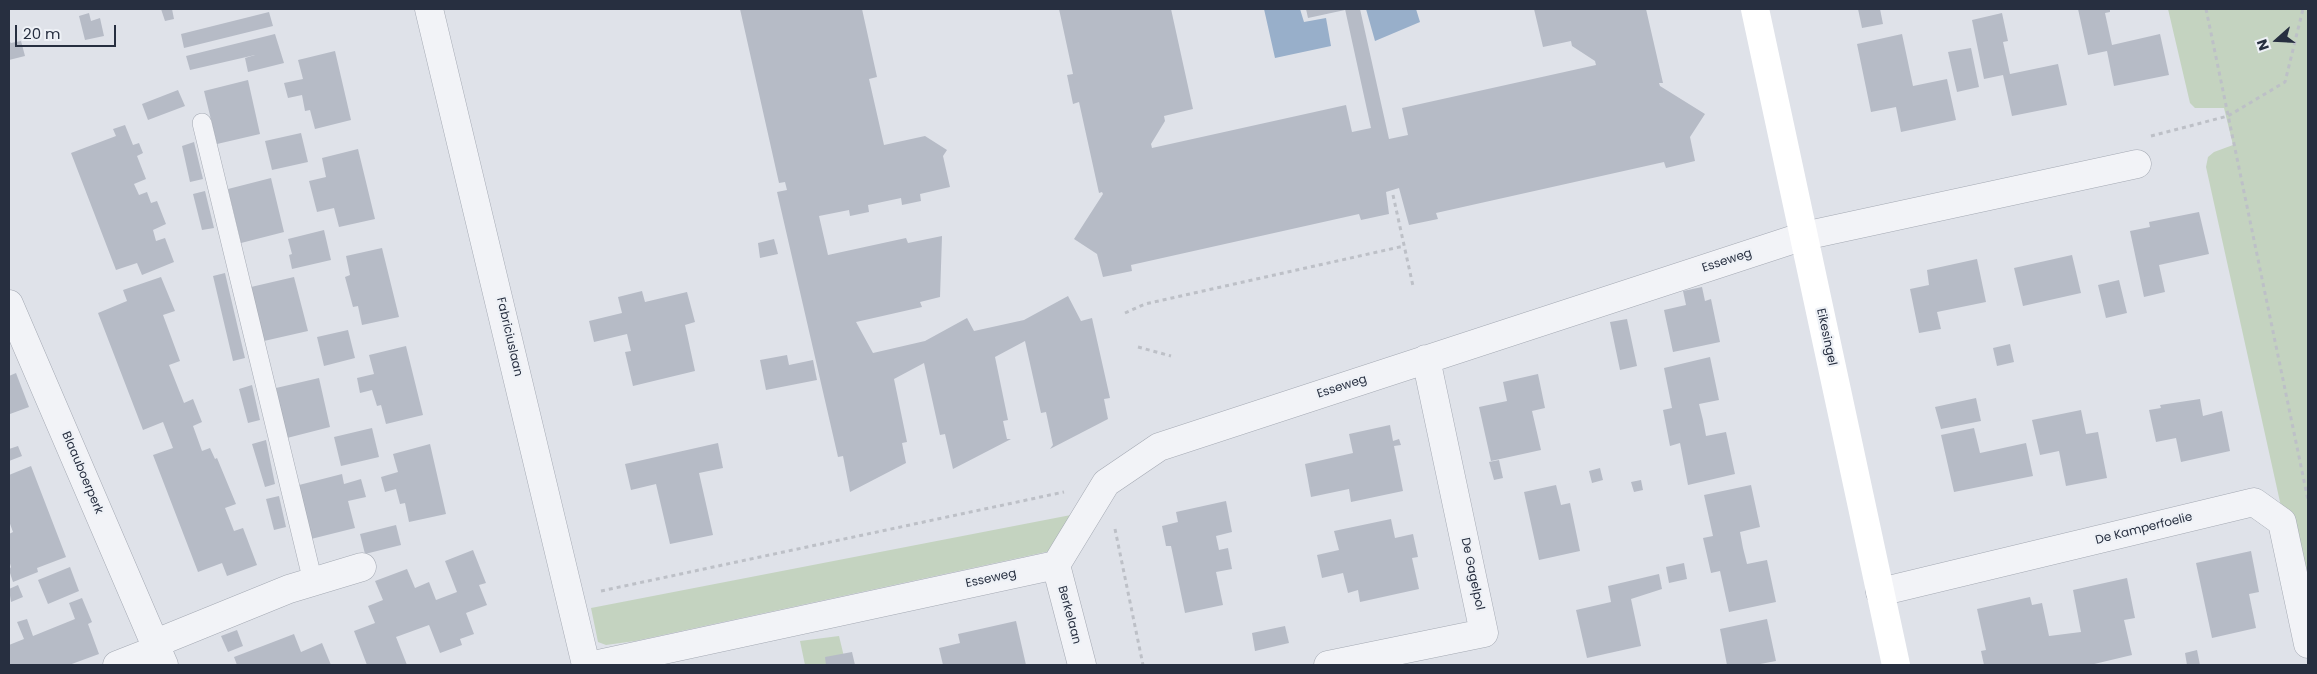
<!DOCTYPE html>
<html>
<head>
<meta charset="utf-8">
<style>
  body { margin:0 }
  #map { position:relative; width:2317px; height:674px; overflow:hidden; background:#dfe2e9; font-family:Poppins,sans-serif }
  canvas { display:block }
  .frame { position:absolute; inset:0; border:10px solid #272f40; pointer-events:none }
  .north { position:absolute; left:2252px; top:15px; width:50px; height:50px; -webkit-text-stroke:4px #eef1f6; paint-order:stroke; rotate:251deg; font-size:14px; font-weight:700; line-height:20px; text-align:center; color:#272f40 }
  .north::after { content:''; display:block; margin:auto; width:18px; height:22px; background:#272f40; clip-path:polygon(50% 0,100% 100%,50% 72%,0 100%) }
  .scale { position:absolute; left:15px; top:25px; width:101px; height:22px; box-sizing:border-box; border:2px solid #272f40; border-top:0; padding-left:6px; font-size:15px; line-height:18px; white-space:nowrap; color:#272f40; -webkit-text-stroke:4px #eef1f6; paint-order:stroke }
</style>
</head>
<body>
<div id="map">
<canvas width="2317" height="674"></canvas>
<div class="frame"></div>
<div class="north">N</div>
<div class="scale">20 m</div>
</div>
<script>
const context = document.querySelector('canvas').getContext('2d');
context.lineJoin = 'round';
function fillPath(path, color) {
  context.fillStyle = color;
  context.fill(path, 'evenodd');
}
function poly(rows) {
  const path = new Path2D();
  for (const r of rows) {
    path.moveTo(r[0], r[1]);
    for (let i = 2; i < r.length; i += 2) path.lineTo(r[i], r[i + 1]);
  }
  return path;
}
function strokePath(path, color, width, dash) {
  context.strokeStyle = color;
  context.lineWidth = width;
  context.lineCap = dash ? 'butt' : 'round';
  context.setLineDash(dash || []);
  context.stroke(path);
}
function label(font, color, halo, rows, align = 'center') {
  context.font = font + ' Poppins,sans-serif';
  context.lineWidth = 4.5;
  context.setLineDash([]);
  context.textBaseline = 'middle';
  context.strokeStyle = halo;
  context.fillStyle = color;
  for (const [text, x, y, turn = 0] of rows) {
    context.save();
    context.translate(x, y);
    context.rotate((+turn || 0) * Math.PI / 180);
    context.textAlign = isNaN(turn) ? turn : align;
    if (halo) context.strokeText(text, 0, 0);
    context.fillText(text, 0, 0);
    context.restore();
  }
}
const green = poly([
  [2168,9,2308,9,2308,622,2282,511,2206,167,2208,157,2214,152,2233,145,2224,108,2195,108,2190,103],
  [1076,514,1055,550,635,641,606,645,598,642,591,608],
  [839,636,846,665,805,665,800,641]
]);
const water = poly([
  [1264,9,1300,9,1304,22,1326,18,1331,46,1275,58],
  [1366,9,1416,9,1420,22,1375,41]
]);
const building = poly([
  [161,9,172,9,174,19,165,21],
  [740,9,862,9,877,77,869,79,884,145,925,136,947,150,943,156,950,187,920,194,921,201,902,205,901,198,868,205,869,212,850,216,849,210,819,216,828,255,906,238,908,243,942,236,940,297,920,302,922,307,856,322,873,353,925,341,967,318,974,331,1024,320,1068,296,1081,321,1092,318,1110,398,1104,399,1108,419,1050,449,1053,445,1046,412,1041,413,1025,341,995,357,1008,420,1003,421,1007,439,1011,439,953,469,945,434,940,435,924,363,894,379,907,442,902,443,906,463,850,492,843,456,838,457,777,192,787,190,785,182,779,183],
  [1059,9,1171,9,1193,109,1164,116,1165,121,1151,144,1152,148,1346,105,1352,132,1371,128,1345,9,1360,9,1389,139,1408,135,1402,108,1596,65,1595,61,1572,46,1571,41,1543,47,1534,9,1646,9,1663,83,1659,83,1660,86,1705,114,1690,137,1695,161,1666,168,1664,162,1436,213,1438,219,1409,225,1399,188,1386,192,1389,214,1361,220,1359,214,1131,265,1132,271,1103,277,1097,254,1074,239,1103,194,1102,192,1099,193,1079,102,1073,104,1067,75,1073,74],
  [1306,9,1345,9,1345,10,1308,18],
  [1858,9,1880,9,1883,24,1862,28],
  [2078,9,2110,9,2110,12,2105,13,2112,45,2160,34,2169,75,2114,86,2107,51,2088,55],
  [269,12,273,26,184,48,181,34],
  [89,13,91,21,100,18,104,36,85,40,79,16],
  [2002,13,2008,41,2003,42,2010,74,2058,64,2067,105,2012,116,2003,75,1984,79,1972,20],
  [275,34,284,63,248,72,245,58,255,55,190,70,186,56],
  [1902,34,1913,86,1947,79,1956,120,1901,132,1896,107,1871,112,1857,44],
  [9,41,11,43,21,41,25,56,9,60],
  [1971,48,1979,87,1957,92,1948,52],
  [335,51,351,120,315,129,310,110,305,111,302,95,288,98,284,83,303,79,298,60],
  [248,80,260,134,217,144,204,91],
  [178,90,185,106,148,120,142,104],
  [125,125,133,145,139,143,143,153,137,156,146,179,134,184,139,195,147,192,151,203,157,201,166,224,153,230,156,241,165,238,174,262,142,275,137,263,116,270,71,153,116,136,113,129],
  [301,133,308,162,272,170,265,141],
  [194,142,203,179,190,182,182,146],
  [358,149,375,219,339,227,334,208,317,212,309,181,326,177,322,158],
  [271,178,284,232,241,243,228,189],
  [205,191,214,228,202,230,193,194],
  [2199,212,2209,254,2159,265,2165,292,2144,297,2130,231,2150,227,2149,222],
  [324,230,331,260,292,269,289,255,292,254,288,239],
  [774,239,778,254,760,258,758,243],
  [382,248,399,317,362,325,358,306,353,307,345,277,350,275,346,256],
  [2072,255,2081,293,2023,306,2014,268],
  [1977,259,1986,302,1937,312,1941,329,1919,333,1910,289,1929,285,1927,270],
  [225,273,245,358,233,361,213,276],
  [161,277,175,311,163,315,180,361,169,365,184,403,193,399,202,422,193,426,202,451,210,448,215,459,217,458,236,504,225,508,234,531,243,528,257,565,227,576,222,563,198,572,153,455,173,448,163,422,143,430,98,313,127,301,123,290],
  [294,277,308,331,264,341,251,287],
  [2119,280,2127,313,2106,318,2098,285],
  [1702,287,1705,301,1711,299,1720,342,1673,352,1664,310,1686,305,1683,291],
  [642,291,645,302,687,292,695,322,685,325,695,371,633,386,625,352,631,351,627,334,594,342,589,321,622,313,618,297],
  [1627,319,1637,366,1620,370,1610,322],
  [348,330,355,358,324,366,317,337],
  [2010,344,2014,362,1997,366,1993,348],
  [406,346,423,415,386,424,381,405,377,406,372,390,360,393,357,378,374,374,369,355],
  [787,355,789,365,813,360,817,380,766,390,760,360],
  [1710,357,1719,400,1699,404,1703,420,1706,436,1726,432,1735,474,1688,485,1680,443,1670,446,1663,410,1672,408,1664,368],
  [16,373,29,407,10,414,9,376],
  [1538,374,1545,408,1532,411,1541,450,1491,461,1479,407,1507,401,1503,382],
  [319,378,330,427,287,438,276,388],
  [252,385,260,420,248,423,239,389],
  [1976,398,1981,421,1941,429,1935,407],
  [2200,399,2203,416,2222,411,2230,451,2181,462,2176,438,2156,442,2149,410,2161,408,2160,405],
  [2081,410,2086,434,2098,432,2107,478,2066,486,2059,451,2040,455,2032,420],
  [1390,425,1393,441,1399,439,1401,445,1394,446,1403,491,1351,502,1349,489,1311,497,1305,464,1353,453,1349,434],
  [372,428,379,457,341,466,334,437],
  [1974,428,1980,453,2026,443,2033,476,1954,492,1941,435],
  [266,440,275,484,265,487,252,444],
  [718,443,723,468,699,473,713,535,670,544,656,484,631,490,625,464],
  [430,444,446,514,409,522,405,503,400,504,396,489,385,492,381,477,398,472,393,454],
  [18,446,22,456,9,461,9,449],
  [1499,460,1503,478,1494,480,1489,462],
  [31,466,66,557,37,568,38,572,13,582,9,570,11,567,9,560,9,534,13,532,9,521,9,475],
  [1600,468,1603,480,1592,483,1589,471],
  [342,474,344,484,361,479,366,497,348,501,355,528,311,539,299,485],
  [1641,480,1643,490,1634,492,1631,482],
  [1556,485,1561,505,1570,503,1580,551,1539,560,1524,492],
  [1751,485,1760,527,1740,532,1743,548,1747,564,1767,560,1776,602,1729,612,1720,571,1711,573,1703,538,1713,536,1704,495],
  [279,496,286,527,274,530,266,499],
  [1226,501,1232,532,1216,536,1219,550,1228,548,1232,569,1216,572,1223,605,1185,613,1171,546,1166,546,1162,526,1178,522,1176,512],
  [1391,519,1395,538,1413,534,1418,557,1412,558,1419,589,1360,602,1358,590,1348,593,1343,573,1322,578,1317,555,1339,550,1334,531],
  [396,525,401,545,365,554,360,534],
  [473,550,486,583,479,585,487,605,466,613,474,634,460,639,462,645,440,653,429,625,396,637,407,665,367,665,354,631,375,623,368,606,383,600,375,581,407,569,415,588,429,582,436,600,457,592,445,561],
  [2251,551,2259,592,2249,594,2256,628,2212,638,2196,563],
  [1684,563,1687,579,1669,583,1666,567],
  [70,567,79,591,48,604,38,580],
  [1659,574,1662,589,1631,599,1641,646,1587,658,1576,610,1611,602,1608,586],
  [2127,578,2135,618,2124,620,2132,655,2090,665,1984,665,1981,651,1986,650,1977,609,2030,597,2032,605,2042,603,2049,636,2081,632,2073,590],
  [18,585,23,597,11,602,9,589],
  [82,598,92,622,88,624,99,654,69,665,9,665,9,645,24,639,17,622,27,619,33,636,75,619,69,603],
  [1767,619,1776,661,1755,665,1727,665,1720,629],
  [1016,621,1026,665,943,665,939,648,960,643,958,634],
  [1285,626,1289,643,1255,651,1252,633],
  [237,630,243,646,228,652,221,636],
  [294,634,301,652,322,643,331,665,237,665,234,657],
  [2197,650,2200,665,2187,665,2185,653],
  [852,652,855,665,826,665,825,657]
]);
const path = poly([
  [2206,9,2308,500],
  [2151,136,2228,116,2285,82,2303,9],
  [1393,195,1413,286],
  [1125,313,1145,304,1404,246],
  [1138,347,1171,356],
  [1115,529,1143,665],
  [601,591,1064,492]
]);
const lane = poly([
  [202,123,313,582]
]);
const street = poly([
  [429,9,586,665],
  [9,304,164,665],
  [1056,565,1082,665],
  [1880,592,2254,502,2282,522,2308,644],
  [156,643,289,589,362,567],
  [117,665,158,649],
  [594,665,1056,565,1106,483,1159,447,1804,236,2137,164],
  [1328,665,1484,633,1426,359]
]);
const secondary = poly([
  [1755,9,1896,665]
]);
const streetNames = [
  ["Esseweg",1727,261,-18],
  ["Fabriciuslaan",509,337,77],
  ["Eikesingel",1826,337,78],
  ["Esseweg",1342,387,-18],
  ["Blaauboerperk",82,473,67],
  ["De Kamperfoelie",2144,529,-14],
  ["De Gagelpol",1472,574,78],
  ["Esseweg",991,579,-12],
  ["Berkelaan",1069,615,75]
];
fillPath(green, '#c4d3c0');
fillPath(water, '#98afca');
fillPath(building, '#b6bbc6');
strokePath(lane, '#a4a9b3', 20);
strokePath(street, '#a4a9b3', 29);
strokePath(path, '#bdc0c7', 3, [4, 4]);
strokePath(lane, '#f2f3f7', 19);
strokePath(street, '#f2f3f7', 28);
strokePath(secondary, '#fff', 28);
label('12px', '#272f40', '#eef1f6', streetNames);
</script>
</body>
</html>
